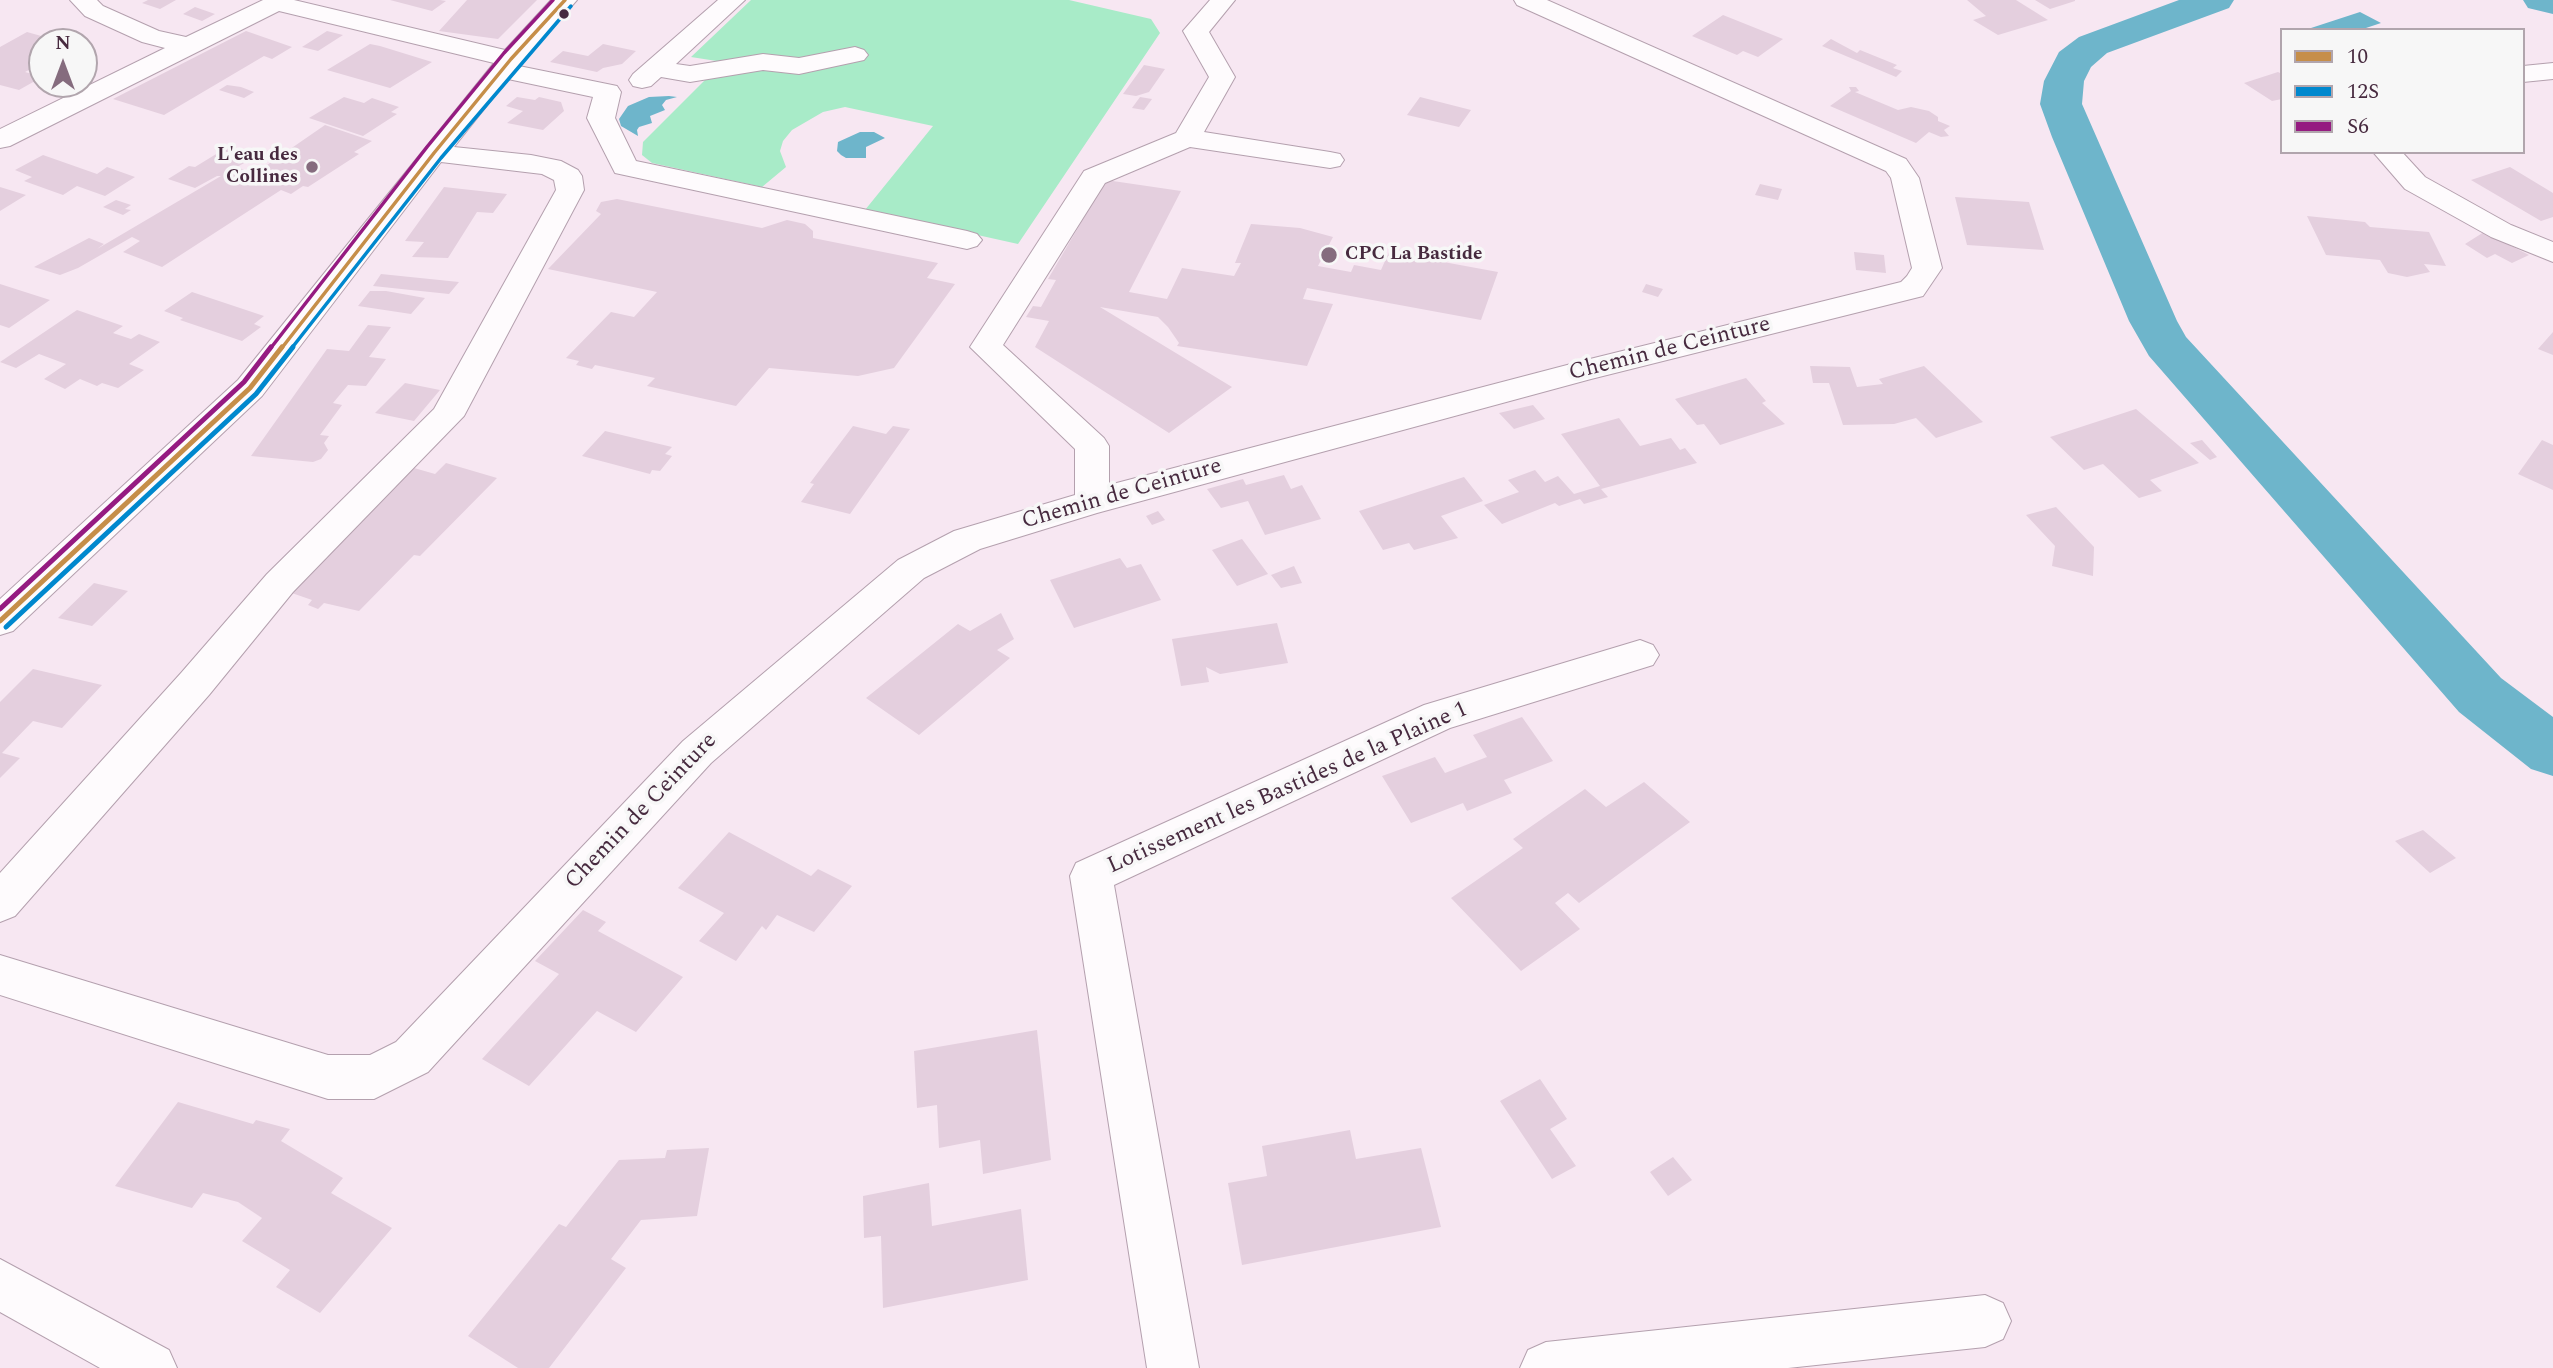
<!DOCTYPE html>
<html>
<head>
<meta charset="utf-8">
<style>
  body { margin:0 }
  #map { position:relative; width:2553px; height:1368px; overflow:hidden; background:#f7e7f2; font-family:Spectral,serif }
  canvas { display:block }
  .legend { position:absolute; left:2280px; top:28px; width:245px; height:126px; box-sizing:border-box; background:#f7f7f7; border:2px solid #b1a5ad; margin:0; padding:9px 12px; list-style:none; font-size:21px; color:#472a3f }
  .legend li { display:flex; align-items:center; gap:14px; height:35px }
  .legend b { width:35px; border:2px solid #b1a5ad }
  .north { position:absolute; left:28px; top:28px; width:70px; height:70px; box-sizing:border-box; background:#f7f7f7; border:2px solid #b1a5ad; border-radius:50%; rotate:0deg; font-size:19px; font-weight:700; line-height:28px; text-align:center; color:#472a3f }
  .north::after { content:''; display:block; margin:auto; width:24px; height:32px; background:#856c7e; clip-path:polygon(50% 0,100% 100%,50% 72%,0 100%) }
</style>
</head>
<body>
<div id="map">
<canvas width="2553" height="1368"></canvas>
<ul class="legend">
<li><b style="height:9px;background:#c68e49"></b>10</li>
<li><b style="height:9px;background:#0088ce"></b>12S</li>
<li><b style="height:9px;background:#951b81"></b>S6</li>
</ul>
<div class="north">N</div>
</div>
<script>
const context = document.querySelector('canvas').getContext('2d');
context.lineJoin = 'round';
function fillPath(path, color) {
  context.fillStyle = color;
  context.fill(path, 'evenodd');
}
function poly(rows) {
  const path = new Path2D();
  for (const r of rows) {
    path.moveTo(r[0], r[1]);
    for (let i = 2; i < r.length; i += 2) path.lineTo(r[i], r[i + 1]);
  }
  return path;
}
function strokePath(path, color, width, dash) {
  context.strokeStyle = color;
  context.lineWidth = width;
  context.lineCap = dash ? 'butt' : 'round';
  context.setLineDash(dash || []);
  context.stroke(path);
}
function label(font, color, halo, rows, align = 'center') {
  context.font = font + ' Spectral,serif';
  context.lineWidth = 7;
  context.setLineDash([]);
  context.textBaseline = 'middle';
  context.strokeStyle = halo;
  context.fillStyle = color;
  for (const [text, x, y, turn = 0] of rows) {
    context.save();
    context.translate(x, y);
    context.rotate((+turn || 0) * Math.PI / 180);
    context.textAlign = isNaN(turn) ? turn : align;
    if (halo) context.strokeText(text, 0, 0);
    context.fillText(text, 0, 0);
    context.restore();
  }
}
const green = poly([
  [751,0,1069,0,1151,19,1160,33,1018,244,865,210,933,126,845,107,823,112,792,130,783,141,780,151,786,167,762,187,652,163,642,155,643,142,723,62,691,57]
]);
const water = poly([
  [2360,12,2381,23,2360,30,2311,28],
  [669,96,677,97,666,100,662,105,665,110,650,116,652,123,639,127,637,130,638,136,621,126,619,119,628,106,649,97],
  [860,132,874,132,885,138,866,147,866,158,846,158,841,155,837,151,838,142]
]);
const canal = poly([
  [2179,0,2234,0,2229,8,2107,53,2091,67,2084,81,2082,104,2177,321,2186,337,2501,678,2553,717,2553,776,2531,769,2459,712,2149,356,2129,321,2052,137,2040,104,2044,81,2059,52,2079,37,2179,0],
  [2523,0,2553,0,2553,14,2528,8,2523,0]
]);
const building = poly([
  [148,0,176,0,160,9,142,3],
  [390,0,440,0,446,1,432,11],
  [467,0,537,0,498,39,439,31],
  [1967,0,2016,0,2048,20,1998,35,1973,20,1986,16],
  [2035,0,2075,0,2075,1,2050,9],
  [195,7,215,14,202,21,183,14],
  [1723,15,1783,39,1758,57,1743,51,1737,55,1692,36],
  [246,31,292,47,272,59,264,56,164,115,113,99],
  [327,31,343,35,318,51,302,47],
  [27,32,59,41,42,42,42,63,25,72,42,77,19,90,0,85,0,47],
  [1831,39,1857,53,1860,50,1897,65,1893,68,1902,71,1896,77,1822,46],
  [370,44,380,46,432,62,390,88,327,70],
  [603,44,636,51,622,64,603,68,597,72,550,62,563,51,588,56],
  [1144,65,1165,69,1149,92,1136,96,1123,94],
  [2278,72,2282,74,2282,99,2272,101,2244,83],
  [227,85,241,87,254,92,244,98,219,90],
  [1849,87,1856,87,1859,91,1855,92,1898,110,1911,107,1929,111,1938,117,1938,121,1950,126,1944,130,1949,136,1941,137,1929,132,1916,143,1830,106,1851,91],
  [344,97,364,103,372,98,399,107,391,112,397,114,363,136,309,118],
  [517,97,535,100,539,97,561,102,564,111,543,130,507,123,523,111,506,106],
  [1140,97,1152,99,1144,110,1132,108],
  [1420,97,1471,110,1459,127,1407,115],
  [325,125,372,141,354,152,359,154,308,187,303,186,291,194,281,190,162,267,123,252,140,241,132,237,78,268,60,275,34,267,89,238,104,244,97,249,221,176,217,176,195,188,168,179,189,166,195,167,226,148,255,157,237,167,254,174],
  [43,155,97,174,107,167,135,177,105,196,77,186,63,195,24,181,32,177,15,170],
  [2510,167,2553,193,2553,217,2541,221,2471,180],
  [1106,180,1181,191,1129,292,1167,299,1182,268,1234,276,1241,263,1235,263,1251,224,1300,228,1333,237,1318,266,1351,272,1354,265,1381,270,1389,252,1498,272,1481,320,1307,288,1303,299,1333,304,1307,366,1177,346,1179,343,1168,327,1158,317,1100,307,1232,387,1169,433,1035,347,1049,321,1026,317,1033,306,1041,307,1056,280,1048,279],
  [1760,184,1782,189,1778,200,1755,195],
  [0,187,26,195,0,211],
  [444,187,507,194,493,213,477,212,448,258,412,257,424,242,405,241],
  [1955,197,2029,202,2044,250,1967,245],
  [617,199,762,228,787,220,805,224,813,231,813,238,938,263,927,278,955,284,894,368,858,376,769,368,736,406,647,386,655,378,595,365,592,369,576,365,579,361,566,358,611,312,634,317,657,292,548,269,601,214,596,211,601,202],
  [116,200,131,205,125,209,131,210,123,215,103,207],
  [2307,216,2365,222,2370,227,2429,232,2446,266,2424,264,2430,272,2407,277,2388,273,2380,260,2326,255],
  [2484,232,2529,255,2512,263,2495,254,2487,258,2465,244],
  [1854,252,1884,255,1886,273,1856,270],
  [381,274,459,282,449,294,373,286],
  [0,284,50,300,9,328,0,325],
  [1646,284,1663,289,1658,297,1642,292],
  [370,291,386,291,425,298,411,314,358,306],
  [192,292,264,316,254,324,261,327,242,341,180,320,183,318,164,311],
  [77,310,123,326,113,333,131,339,139,334,160,342,129,364,144,370,118,388,102,383,97,386,80,379,65,389,44,379,66,364,39,354,16,368,0,362],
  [368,325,391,327,369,357,386,359,366,386,348,385,333,403,342,405,320,435,329,436,324,443,328,450,321,459,313,462,251,456,327,349,349,351],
  [2553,332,2553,355,2538,349],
  [1810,366,1850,367,1857,387,1883,384,1879,379,1924,366,1983,422,1936,438,1916,418,1894,424,1843,425,1829,383,1813,383],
  [1746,378,1766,401,1762,403,1785,424,1720,445,1704,424,1697,425,1675,399],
  [405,383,440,390,414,421,375,413],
  [1533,405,1545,419,1514,429,1499,413],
  [2136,409,2199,463,2150,480,2162,491,2139,498,2103,464,2084,470,2050,437],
  [1619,418,1640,446,1671,438,1680,450,1685,448,1697,463,1601,489,1608,497,1584,504,1580,499,1559,506,1555,503,1502,524,1484,505,1519,492,1508,480,1535,470,1545,482,1558,476,1574,494,1600,486,1561,434],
  [853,426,886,434,893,426,910,429,850,514,801,502,814,484,810,483],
  [605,431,672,447,665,454,672,456,660,471,652,470,650,474,582,456],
  [2202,440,2217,457,2210,460,2190,443],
  [2542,440,2553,445,2553,490,2518,474],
  [446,463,497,478,420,556,414,555,359,611,324,603,318,609,308,605,312,600,286,591,414,468,435,474],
  [1284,475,1291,489,1302,485,1321,519,1265,535,1248,501,1221,508,1207,489,1243,479,1246,485],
  [1464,477,1483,501,1441,516,1458,538,1414,550,1409,543,1383,550,1359,511],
  [2056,507,2094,547,2093,576,2052,566,2055,546,2026,515],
  [1158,511,1165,520,1152,525,1146,516],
  [1242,539,1268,574,1237,586,1212,550],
  [1120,558,1127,568,1141,564,1161,600,1074,628,1050,580],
  [1294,566,1302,583,1281,588,1271,575],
  [94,583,128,591,92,626,58,618],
  [1001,613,1014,639,997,650,1010,658,919,735,866,698,958,624,970,631],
  [1277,623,1288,663,1220,674,1206,667,1209,682,1181,686,1172,639],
  [33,669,102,685,62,728,33,721,2,753,20,758,0,778,0,702],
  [1522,717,1553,761,1504,780,1512,793,1467,811,1463,803,1411,823,1382,776,1435,757,1445,773,1487,757,1473,735],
  [1644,782,1690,822,1579,903,1568,893,1555,903,1580,929,1521,971,1451,898,1523,848,1513,839,1585,789,1606,807],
  [2423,830,2456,858,2430,873,2395,841],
  [729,832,811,876,818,869,852,886,814,932,777,915,766,930,762,926,736,961,699,941,724,913,678,888],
  [583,910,606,922,598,931,683,977,636,1032,597,1011,529,1086,482,1059,559,974,535,961],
  [1037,1030,1051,1160,983,1174,980,1140,939,1148,937,1105,917,1108,914,1051],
  [1540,1079,1567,1119,1550,1129,1576,1166,1552,1179,1500,1101],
  [178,1102,253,1124,256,1120,290,1129,281,1141,343,1178,331,1193,392,1228,320,1313,276,1287,290,1270,242,1241,262,1218,238,1202,203,1193,192,1208,115,1186],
  [1350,1130,1356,1159,1421,1148,1441,1227,1242,1265,1228,1183,1267,1176,1262,1146],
  [709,1148,697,1216,641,1220,611,1259,626,1268,549,1368,518,1368,468,1336,559,1224,566,1227,619,1160,665,1158,667,1150],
  [1673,1157,1692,1180,1668,1196,1650,1172],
  [929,1183,932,1226,1021,1209,1028,1280,883,1308,881,1236,864,1238,863,1196]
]);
const minor = poly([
  [70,0,97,0,103,6,159,31,186,37,263,0,294,0,505,50,551,0,577,0,519,66,617,86,621,92,615,118,636,161,967,231,977,234,982,240,977,246,967,249,615,173,587,118,593,97,508,79,454,147,531,155,561,161,578,170,582,176,584,190,464,416,293,592,209,695,15,916,0,922,0,873,181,673,267,574,434,409,556,190,554,180,542,174,441,162,262,396,13,631,0,635,0,599,238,380,494,63,279,11,10,146,0,148,0,129,165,48,142,42,85,16,70,0],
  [718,0,745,0,676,64,690,66,763,54,799,58,855,47,864,50,868,55,864,60,799,74,763,70,690,82,661,77,651,86,642,88,633,86,629,80,633,74,718,0],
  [1210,0,1235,0,1209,32,1235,77,1204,132,1330,152,1340,154,1344,160,1340,166,1330,168,1190,147,1105,183,1003,345,1104,438,1109,446,1109,485,1590,359,1901,282,1907,276,1912,268,1891,178,1886,171,1517,5,1514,0,1547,0,1906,159,1919,178,1942,268,1923,296,1591,379,1097,513,980,549,924,578,711,763,428,1072,374,1099,328,1099,0,995,0,955,328,1055,370,1055,396,1042,683,741,898,560,954,531,1075,495,1075,449,970,347,1084,171,1176,133,1209,77,1183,31,1210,0],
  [2553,63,2553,79,2523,82,2523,66,2553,63],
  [2373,152,2402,152,2425,177,2511,225,2553,242,2553,262,2491,237,2405,189,2373,152],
  [1640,640,1653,645,1659,655,1653,665,1450,728,1114,885,1199,1368,1147,1368,1070,876,1076,863,1424,705,1640,640],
  [0,1259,169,1350,177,1368,100,1368,0,1312,0,1259],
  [1985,1295,2003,1303,2011,1321,2003,1339,1985,1347,1788,1368,1520,1368,1528,1350,1546,1342,1985,1295]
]);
const bus1Far1 = poly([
  [281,349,434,153,511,59,565,0]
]);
const bus1 = poly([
  [0,621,250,388,282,347]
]);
const bus2Far1 = poly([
  [291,349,441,158,571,6]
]);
const bus2 = poly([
  [6,627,256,394,293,347]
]);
const bus3Far1 = poly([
  [270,349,427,147,504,53,553,0]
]);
const bus3 = poly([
  [0,609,244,382,271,347]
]);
const markers = [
  [564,14,6,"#472a3f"],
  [312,167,7,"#856c7e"],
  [1329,255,9,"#856c7e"]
];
const farPoinames = [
  ["L'eau des",298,156],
  ["Collines",298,178],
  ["CPC La Bastide",1345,255,"left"]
];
const streetNames = [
  ["Chemin de Ceinture",1670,350,-14],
  ["Chemin de Ceinture",1122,495,-16],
  ["Lotissement les Bastides de la Plaine 1",1288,789,-24],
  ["Chemin de Ceinture",642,812,-46]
];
fillPath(green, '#a8ebc8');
fillPath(water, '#6eb5cb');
fillPath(canal, '#6eb5cb');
fillPath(building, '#e4cfde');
strokePath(minor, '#b4a0ae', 2);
fillPath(minor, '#fefbfd');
strokePath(bus1Far1, '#c68e49', 3.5);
strokePath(bus1, '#c68e49', 5);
strokePath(bus2Far1, '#0088ce', 3.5);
strokePath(bus2, '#0088ce', 5);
strokePath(bus3Far1, '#951b81', 3.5);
strokePath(bus3, '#951b81', 5);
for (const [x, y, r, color] of markers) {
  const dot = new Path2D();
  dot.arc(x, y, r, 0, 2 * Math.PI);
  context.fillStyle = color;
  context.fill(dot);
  strokePath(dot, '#f7f7f7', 2.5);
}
label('bold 19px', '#472a3f', '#f7f7f7', farPoinames, 'right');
label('23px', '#472a3f', '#f7f7f7', streetNames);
</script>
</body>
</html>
